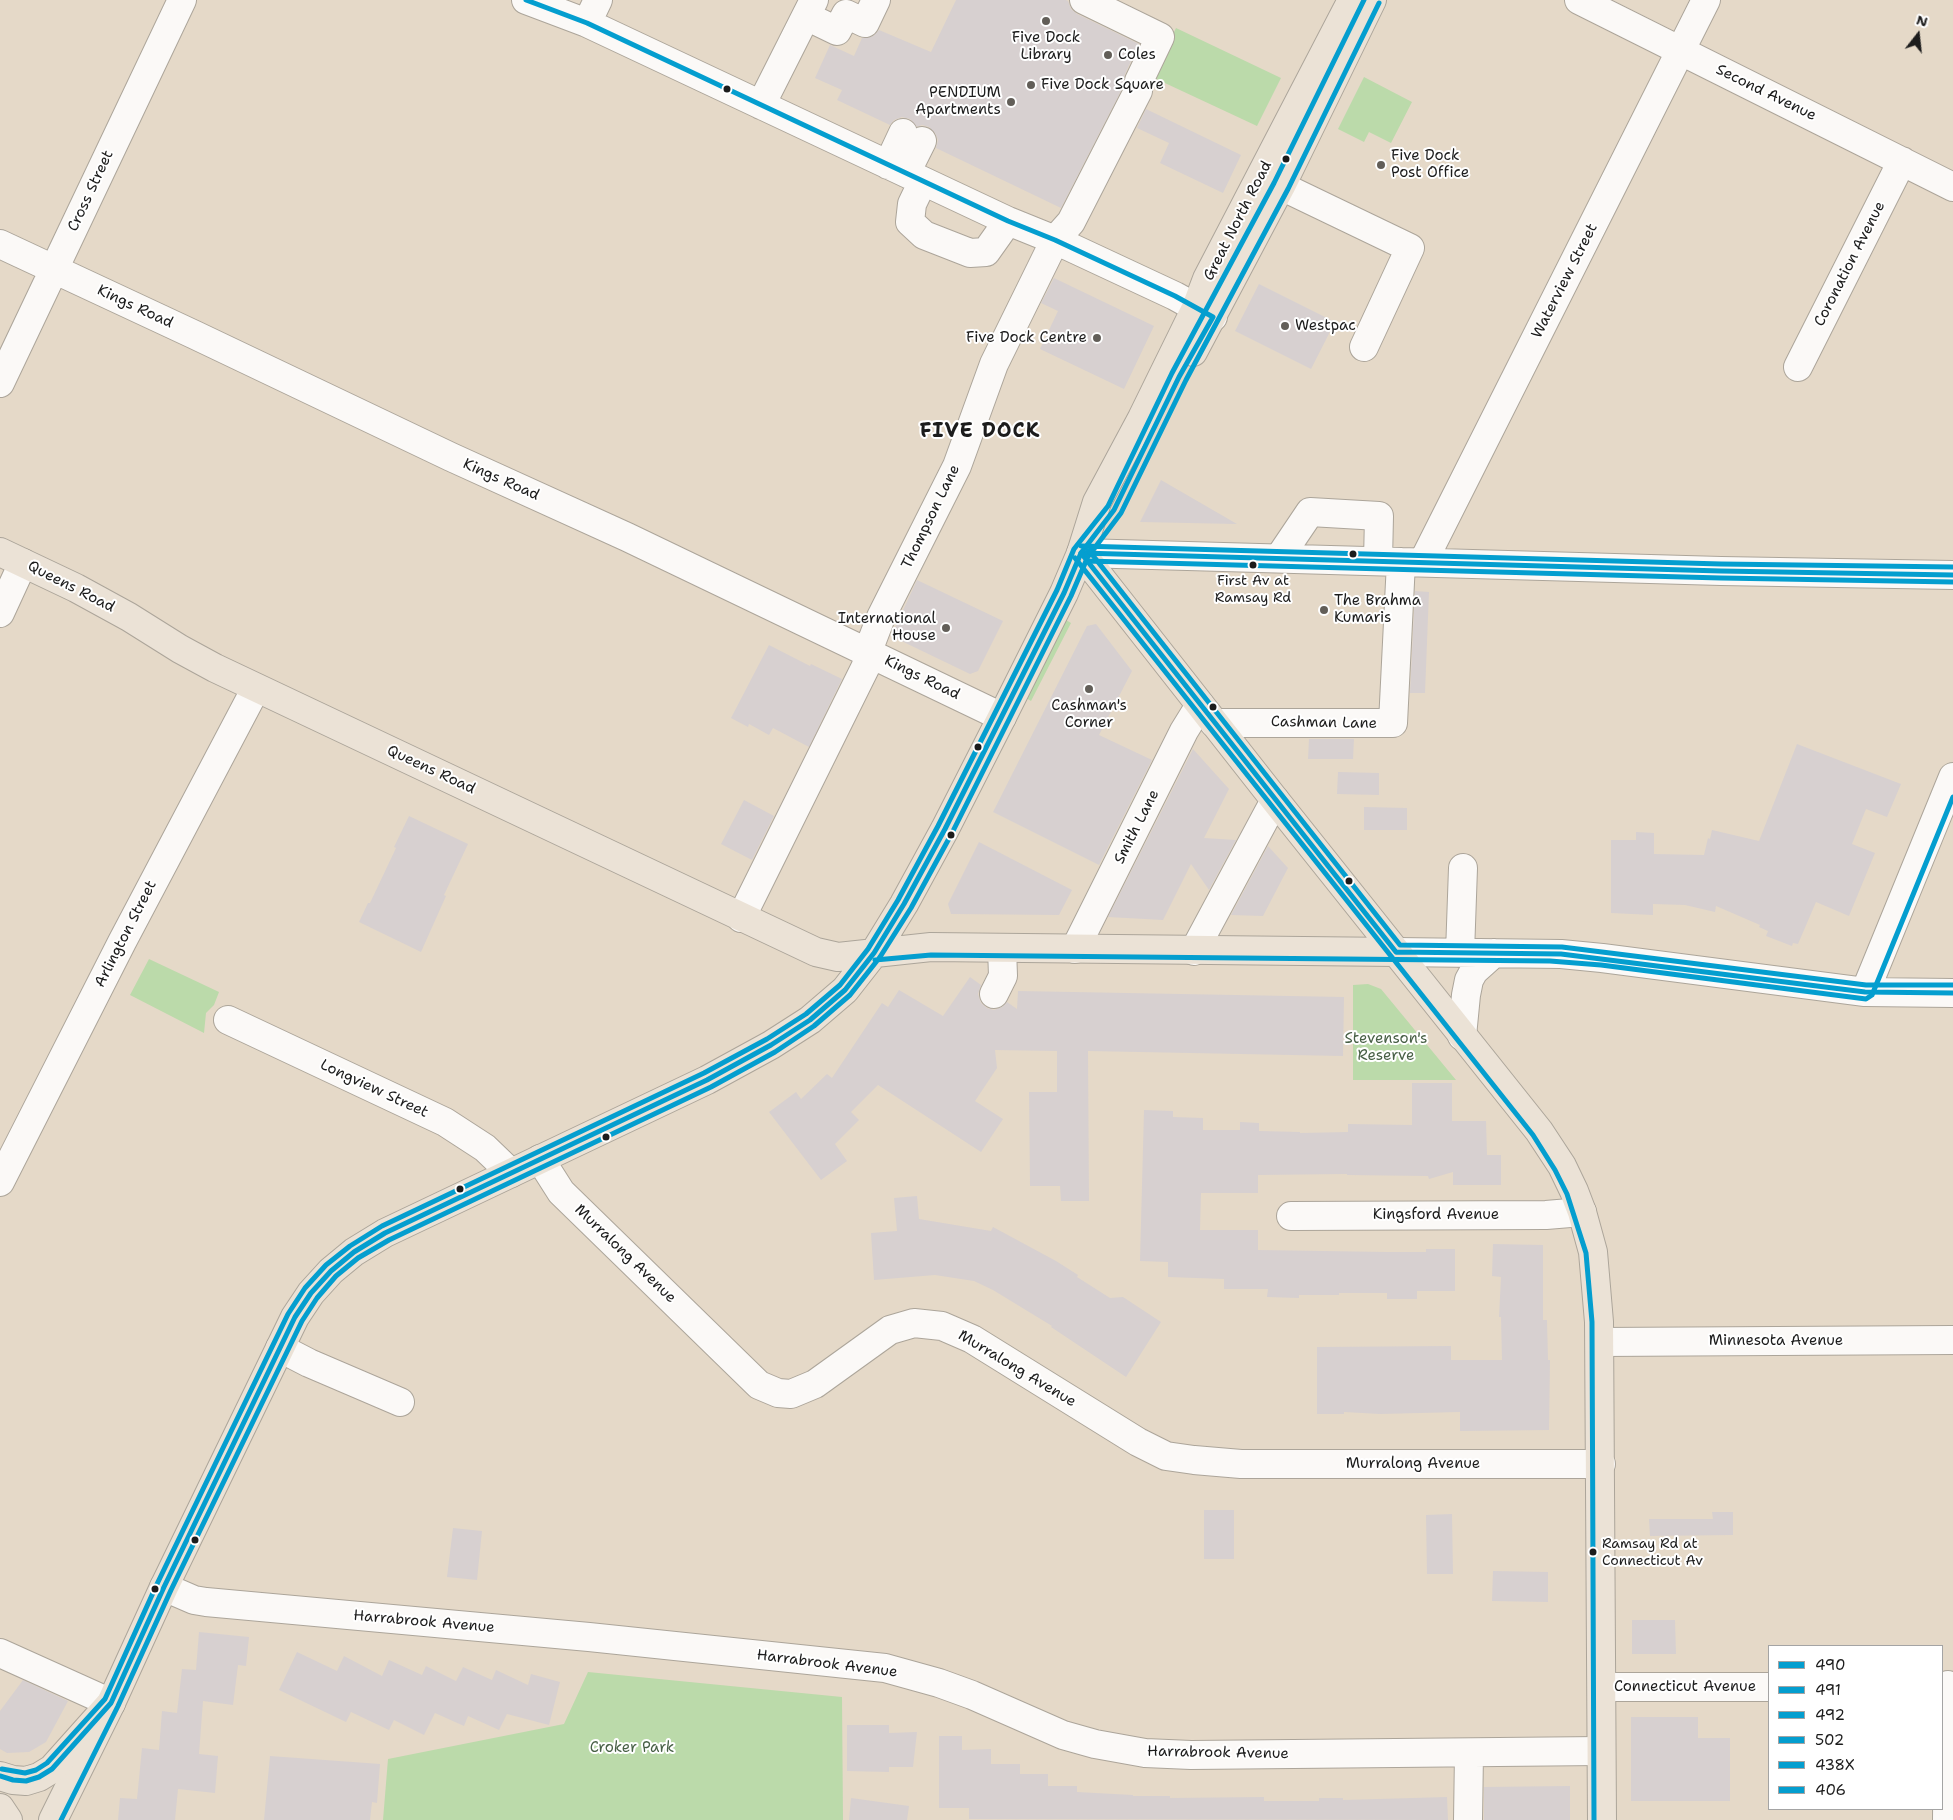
<!DOCTYPE html>
<html>
<head>
<meta charset="utf-8">
<style>
  body { margin:0 }
  #map { position:relative; width:1953px; height:1820px; overflow:hidden; background:#e5d9c8; font-family:"Shantell Sans",sans-serif }
  canvas { display:block }
  .legend { position:absolute; left:1768px; top:1645px; width:175px; height:165px; box-sizing:border-box; background:#fff; border:1px solid #a4a4a4; margin:0; padding:6px 9px; list-style:none; font-size:15px; color:#1c1c1c }
  .legend li { display:flex; align-items:center; gap:10px; height:25px }
  .legend b { width:25px; border:1px solid #a4a4a4 }
  .north { position:absolute; left:1893px; top:10px; width:50px; height:50px; -webkit-text-stroke:4px #fff; paint-order:stroke; rotate:16deg; font-size:14px; font-weight:700; line-height:20px; text-align:center; color:#1c1c1c }
  .north::after { content:''; display:block; margin:auto; width:18px; height:22px; background:#1c1c1c; clip-path:polygon(50% 0,100% 100%,50% 72%,0 100%) }
</style>
</head>
<body>
<div id="map">
<canvas width="1953" height="1820"></canvas>
<ul class="legend">
<li><b style="height:6px;background:#049ecf"></b>490</li>
<li><b style="height:6px;background:#049ecf"></b>491</li>
<li><b style="height:6px;background:#049ecf"></b>492</li>
<li><b style="height:6px;background:#049ecf"></b>502</li>
<li><b style="height:6px;background:#049ecf"></b>438X</li>
<li><b style="height:6px;background:#049ecf"></b>406</li>
</ul>
<div class="north">N</div>
</div>
<script>
const context = document.querySelector('canvas').getContext('2d');
context.lineJoin = 'round';
function fillPath(path, color) {
  context.fillStyle = color;
  context.fill(path, 'evenodd');
}
function poly(rows) {
  const path = new Path2D();
  for (const r of rows) {
    path.moveTo(r[0], r[1]);
    for (let i = 2; i < r.length; i += 2) path.lineTo(r[i], r[i + 1]);
  }
  return path;
}
function strokePath(path, color, width, dash) {
  context.strokeStyle = color;
  context.lineWidth = width;
  context.lineCap = dash ? 'butt' : 'round';
  context.setLineDash(dash || []);
  context.stroke(path);
}
function label(font, color, halo, rows, align = 'center') {
  context.font = font + ' "Shantell Sans",sans-serif';
  context.lineWidth = 4;
  context.setLineDash([]);
  context.textBaseline = 'middle';
  context.strokeStyle = halo;
  context.fillStyle = color;
  for (const [text, x, y, turn = 0] of rows) {
    context.save();
    context.translate(x, y);
    context.rotate((+turn || 0) * Math.PI / 180);
    context.textAlign = isNaN(turn) ? turn : align;
    if (halo) context.strokeText(text, 0, 0);
    context.fillText(text, 0, 0);
    context.restore();
  }
}
const green = poly([
  [1176,28,1281,78,1257,126,1152,77],
  [1364,77,1412,102,1391,143,1369,132,1364,142,1338,129],
  [1066,620,1071,623,1031,701,1026,698],
  [149,959,219,992,214,1005,206,1013,204,1033,130,995],
  [1368,984,1381,989,1456,1080,1353,1080,1353,985],
  [588,1672,842,1697,843,1820,383,1820,388,1759,564,1724]
]);
const building = poly([
  [956,0,1066,0,1068,1,1071,9,1077,14,1139,44,1125,74,1123,87,1061,208,936,148,938,140,935,133,929,127,922,125,917,127,910,119,902,117,894,120,890,125,837,100,842,90,815,78,830,45,854,56,862,38,873,36,879,30,931,52],
  [1146,109,1241,155,1223,193,1160,163,1169,143,1137,128],
  [1054,278,1154,326,1124,389,1040,349,1058,311,1041,303],
  [1259,284,1335,322,1311,369,1235,331],
  [1161,480,1237,524,1140,522],
  [917,580,1003,621,978,671,970,674,891,636],
  [1415,591,1429,592,1425,693,1410,693],
  [1096,624,1132,671,1099,735,1152,760,1099,865,993,812,1087,626],
  [769,645,810,666,811,664,842,679,809,747,773,728,769,735,749,724,748,727,731,718],
  [1309,739,1354,739,1353,759,1308,759],
  [1797,744,1901,784,1887,817,1866,809,1852,844,1875,853,1849,916,1816,902,1798,944,1793,943,1792,946,1766,936,1768,931,1759,927,1760,925,1716,906,1715,912,1685,905,1653,904,1653,915,1611,913,1611,840,1636,840,1636,832,1654,833,1654,854,1704,855,1708,838,1710,839,1712,830,1759,841],
  [1193,749,1229,789,1204,838,1236,840,1209,890,1191,864,1163,920,1108,917],
  [1338,772,1379,773,1379,795,1337,794],
  [744,800,774,816,752,860,721,844],
  [1364,807,1407,808,1407,830,1364,830],
  [409,816,468,844,444,895,446,896,421,952,359,922,368,903,370,903,396,848,394,847],
  [979,842,1072,890,1059,915,951,914,948,904],
  [1268,846,1288,868,1263,916,1231,915],
  [970,977,981,985,978,994,981,1003,987,1008,994,1010,1002,1007,1007,1002,1017,1009,1018,991,1344,997,1343,1056,1088,1051,1089,1201,1061,1201,1060,1186,1030,1186,1029,1092,1057,1092,1057,1051,995,1050,997,1068,975,1101,1003,1119,981,1152,878,1085,851,1112,859,1120,835,1144,847,1161,821,1180,769,1112,796,1092,801,1099,827,1074,832,1078,882,1003,888,1007,899,990,943,1016],
  [1412,1083,1452,1083,1452,1121,1486,1121,1487,1155,1501,1155,1501,1185,1453,1185,1453,1172,1429,1179,1428,1176,1347,1175,1347,1174,1258,1175,1258,1193,1201,1193,1200,1230,1258,1230,1258,1250,1387,1252,1426,1252,1426,1249,1455,1249,1455,1291,1417,1291,1417,1299,1387,1299,1387,1293,1339,1293,1339,1295,1299,1295,1299,1298,1267,1297,1268,1289,1224,1289,1224,1279,1168,1277,1168,1262,1140,1261,1144,1110,1173,1111,1173,1117,1203,1118,1203,1130,1240,1130,1240,1122,1259,1123,1259,1131,1300,1132,1300,1133,1348,1132,1348,1124,1412,1125],
  [917,1196,919,1219,991,1231,993,1227,1056,1261,1078,1275,1077,1277,1110,1298,1123,1297,1161,1322,1126,1377,1051,1327,1052,1326,993,1290,974,1281,935,1275,874,1280,871,1233,897,1231,894,1198],
  [1493,1244,1543,1245,1543,1320,1547,1320,1548,1360,1550,1360,1549,1430,1460,1431,1460,1412,1380,1414,1344,1412,1344,1414,1317,1414,1317,1347,1451,1346,1451,1360,1502,1360,1501,1317,1499,1317,1501,1277,1492,1276],
  [1204,1510,1234,1510,1234,1559,1204,1559],
  [1712,1512,1733,1512,1733,1535,1650,1536,1649,1519,1713,1519],
  [1452,1514,1453,1574,1427,1574,1426,1515],
  [453,1528,482,1531,477,1580,447,1577],
  [1493,1571,1548,1572,1548,1602,1492,1601],
  [1632,1620,1675,1620,1676,1654,1632,1654],
  [199,1632,249,1637,246,1666,238,1665,233,1705,203,1701,199,1754,218,1756,215,1793,178,1789,175,1820,118,1820,120,1798,137,1799,142,1748,159,1750,162,1711,177,1713,182,1669,196,1670],
  [297,1652,337,1671,344,1656,382,1676,389,1660,422,1675,426,1666,456,1681,463,1667,492,1680,496,1670,528,1685,531,1674,560,1682,549,1725,507,1714,499,1730,468,1716,464,1726,435,1713,424,1735,394,1720,389,1730,351,1712,346,1722,279,1690],
  [23,1680,68,1701,46,1742,29,1752,7,1753,0,1749,0,1711],
  [1631,1717,1698,1717,1698,1738,1730,1738,1730,1801,1631,1801],
  [847,1725,889,1725,889,1733,917,1732,913,1767,889,1767,889,1772,847,1771],
  [939,1736,962,1736,962,1750,991,1749,991,1764,1020,1764,1020,1774,1048,1774,1048,1786,1077,1786,1077,1792,1133,1795,1133,1796,1170,1796,1170,1798,1264,1797,1264,1801,1319,1801,1319,1798,1343,1798,1343,1800,1447,1797,1448,1820,969,1819,969,1808,939,1808],
  [270,1756,380,1764,377,1803,372,1802,370,1820,264,1820],
  [1570,1786,1570,1820,1484,1820,1484,1787],
  [851,1798,909,1806,907,1820,849,1820]
]);
const minor = poly([
  [526,0,587,23,1008,221,1055,240,1175,296,1213,317],
  [1579,0,1953,187],
  [806,16,837,31,846,14,865,23,876,0],
  [587,23,598,0],
  [761,105,814,0],
  [888,165,903,133],
  [906,173,922,141],
  [923,181,912,204,910,222,924,235,970,253,986,252,1008,221],
  [1281,186,1410,248,1364,347],
  [0,244,195,335,451,457,627,537,1002,717],
  [1798,367,1902,161],
  [0,383,182,0],
  [1081,553,1721,571,1953,575],
  [1279,558,1310,512,1379,516,1378,561],
  [1423,562,1706,0],
  [0,613,23,563],
  [1214,723,1393,723,1401,562],
  [741,918,866,666,868,651,881,617,957,466,994,364,1055,240,1071,222,1138,91,1139,81,1160,37,1084,0],
  [1075,949,1184,731,1200,705],
  [1194,951,1275,800],
  [1396,952,1561,954,1602,958,1865,992,1953,993],
  [1460,953,1463,868],
  [1865,992,1953,777],
  [994,994,1003,976,1002,948],
  [228,1020,445,1122,485,1148,511,1173],
  [1462,1036,1466,995,1469,980,1474,971,1494,953],
  [540,1159,561,1192,759,1385,778,1393,791,1394,815,1384,890,1330,914,1323,942,1326,972,1339,1138,1442,1166,1456,1194,1460,1241,1464,1601,1464],
  [0,1182,122,942,256,688],
  [1291,1216,1546,1215,1582,1212],
  [1600,1342,1953,1340],
  [280,1348,309,1363,400,1402],
  [164,1587,194,1600,206,1602,589,1637,885,1668,939,1683,972,1695,1063,1735,1095,1744,1145,1753,1191,1755,1601,1751],
  [0,1653,111,1703],
  [1602,1687,1769,1687],
  [1468,1820,1469,1753],
  [1947,1820,1948,1685]
]);
const major = poly([
  [1193,352,1281,186,1372,0],
  [0,552,76,588,129,617,180,649,215,668,816,952,838,957,931,947,1396,952],
  [1081,553,1275,800,1539,1131,1562,1166,1574,1191,1582,1212,1593,1252,1599,1322,1602,1820],
  [53,1820,111,1703,164,1587,295,1317,311,1293,331,1271,354,1252,385,1233,707,1080,771,1045,810,1020,845,990,874,953,904,904,945,829,1002,717,1064,593,1081,553,1097,502,1142,418,1196,308,1207,279,1352,0]
]);
const highway = poly([
  [0,1776,13,1780,26,1781,39,1777,52,1769,111,1703],
  [0,1808,8,1820]
]);
const bus1 = poly([
  [1081,553,1721,571,1953,575],
  [0,1776,13,1780,26,1781,39,1777,52,1769,111,1703,164,1587,295,1317,311,1293,331,1271,354,1252,385,1233,707,1080,771,1045,810,1020,845,990,874,953,904,904,945,829,1064,593,1081,553]
]);
const bus2 = poly([
  [875,960,931,955,1550,961,1601,965,1866,999,1872,995,1953,797],
  [61,1820,118,1706,171,1590,302,1321,317,1298,336,1276,358,1258,389,1240,711,1087,775,1052,814,1026,850,995,880,957,911,908,952,833,1071,596,1086,561,1721,578,1953,582]
]);
const bus3 = poly([
  [2,1769,25,1773,36,1770,47,1763,105,1699,157,1584,288,1314,305,1288,326,1265,350,1246,382,1226,704,1073,767,1039,806,1014,840,985,868,949,898,900,938,826,1057,590,1074,549,1108,506,1172,373,1274,183,1364,0]
]);
const bus4 = poly([
  [526,0,587,23,1008,221,1055,240,1175,296,1213,317,1179,377,1114,510,1081,553],
  [1081,553,1396,952],
  [1396,952,1561,954,1865,992,1953,993]
]);
const bus5 = poly([
  [1075,558,1533,1135,1555,1170,1567,1194,1586,1253,1592,1322,1594,1820],
  [1087,558,1121,513,1186,380,1288,189,1379,3]
]);
const bus6 = poly([
  [1081,546,1721,564,1953,567],
  [1087,548,1400,945,1562,947,1866,985,1953,985]
]);
const markers = [
  [1046,21,5,"#625e58"],
  [1108,55,5,"#625e58"],
  [1031,85,5,"#625e58"],
  [727,89,4.5,"#1c1c1c"],
  [1011,102,5,"#625e58"],
  [1286,159,4.5,"#1c1c1c"],
  [1381,165,5,"#625e58"],
  [1285,326,5,"#625e58"],
  [1097,338,5,"#625e58"],
  [1353,554,4.5,"#1c1c1c"],
  [1253,565,4.5,"#1c1c1c"],
  [1324,610,5,"#625e58"],
  [946,628,5,"#625e58"],
  [1089,689,5,"#625e58"],
  [1213,707,4.5,"#1c1c1c"],
  [978,747,4.5,"#1c1c1c"],
  [951,835,4.5,"#1c1c1c"],
  [1349,881,4.5,"#1c1c1c"],
  [606,1137,4.5,"#1c1c1c"],
  [460,1189,4.5,"#1c1c1c"],
  [195,1540,4.5,"#1c1c1c"],
  [1593,1552,4.5,"#1c1c1c"],
  [155,1589,4.5,"#1c1c1c"]
];
const busNames = [
  ["First Av at",1253,581],
  ["Ramsay Rd",1253,598],
  ["Ramsay Rd at",1602,1544,"left"],
  ["Connecticut Av",1602,1561,"left"]
];
const poiNames = [
  ["Five Dock",1046,38,"center"],
  ["Library",1046,55,"center"],
  ["Coles",1118,55],
  ["Five Dock Square",1041,85],
  ["PENDIUM",1001,93,"right"],
  ["Apartments",1001,110,"right"],
  ["Five Dock",1391,156],
  ["Post Office",1391,173],
  ["Westpac",1295,326],
  ["Five Dock Centre",1087,338,"right"],
  ["The Brahma",1334,601],
  ["Kumaris",1334,618],
  ["International",936,619,"right"],
  ["House",936,636,"right"],
  ["Cashman's",1089,706,"center"],
  ["Corner",1089,723,"center"]
];
const streetNames = [
  ["Second Avenue",1766,93,26],
  ["Cross Street",91,191,-65],
  ["Great North Road",1238,221,-63],
  ["Coronation Avenue",1850,264,-63],
  ["Waterview Street",1565,281,-63],
  ["Kings Road",135,307,25],
  ["Kings Road",501,480,24],
  ["Thompson Lane",931,517,-64],
  ["Queens Road",71,587,27],
  ["Kings Road",922,678,26],
  ["Cashman Lane",1324,723,1],
  ["Queens Road",431,770,25],
  ["Smith Lane",1137,827,-63],
  ["Arlington Street",126,934,-63],
  ["Longview Street",374,1089,25],
  ["Kingsford Avenue",1436,1215],
  ["Murralong Avenue",625,1254,44],
  ["Minnesota Avenue",1776,1341],
  ["Murralong Avenue",1017,1369,31],
  ["Murralong Avenue",1413,1464],
  ["Harrabrook Avenue",424,1622,5],
  ["Harrabrook Avenue",827,1664,7],
  ["Connecticut Avenue",1685,1687],
  ["Harrabrook Avenue",1218,1753,1]
];
const parkNames = [
  ["Stevenson's",1386,1039],
  ["Reserve",1386,1056],
  ["Croker Park",632,1748]
];
const districtNames = [
  ["FIVE DOCK",980,432]
];
fillPath(green, '#bbdaaa');
fillPath(building, '#d7d0d0');
strokePath(minor, '#aca59a', 30);
strokePath(major, '#aca59a', 30);
strokePath(highway, '#aca59a', 30);
strokePath(minor, '#fbf9f7', 28);
strokePath(major, '#ebe2d6', 28);
strokePath(highway, '#ebe2d6', 28);
strokePath(bus1, '#049ecf', 5);
strokePath(bus2, '#049ecf', 5);
strokePath(bus3, '#049ecf', 5);
strokePath(bus4, '#049ecf', 5);
strokePath(bus5, '#049ecf', 5);
strokePath(bus6, '#049ecf', 5);
for (const [x, y, r, color] of markers) {
  const dot = new Path2D();
  dot.arc(x, y, r, 0, 2 * Math.PI);
  context.fillStyle = color;
  context.fill(dot);
  strokePath(dot, '#fff', 2);
}
label('14px', '#1c1c1c', '#fff', busNames);
label('15px', '#1c1c1c', '#fff', poiNames, 'left');
label('15px', '#1c1c1c', '#fff', streetNames);
label('15px', '#475f45', '#fff', parkNames);
context.letterSpacing = '1px';
label('bold 20px', '#1c1c1c', '#fff', districtNames);
context.letterSpacing = '0px';
</script>
</body>
</html>
